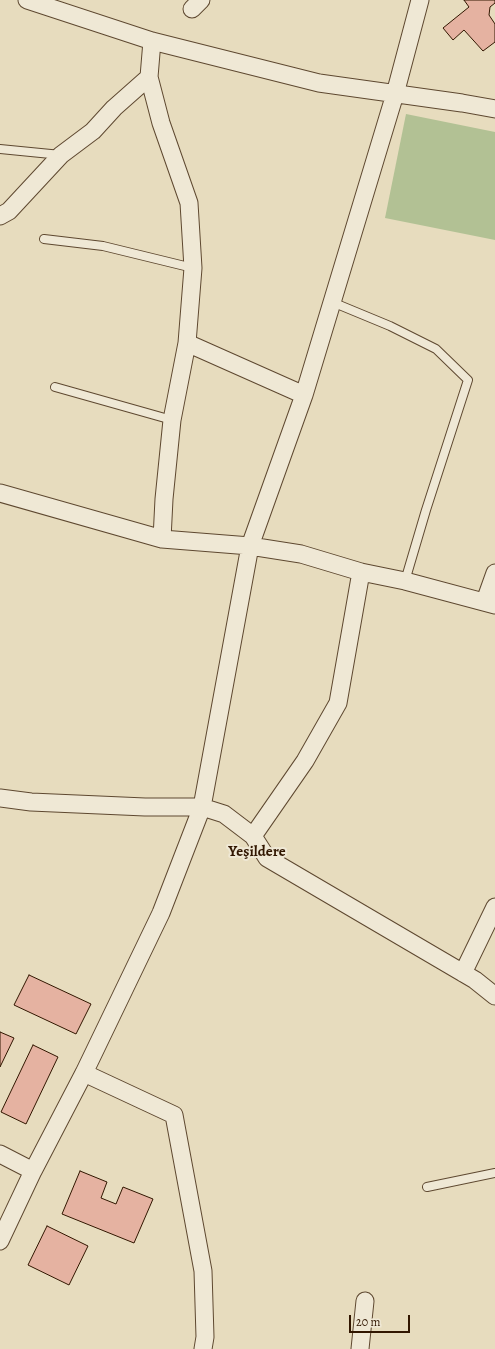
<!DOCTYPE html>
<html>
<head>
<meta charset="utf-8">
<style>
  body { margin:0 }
  #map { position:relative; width:495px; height:1349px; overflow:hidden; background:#e7dcbe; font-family:Alegreya,serif }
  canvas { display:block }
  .scale { position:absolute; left:349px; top:1315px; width:61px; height:18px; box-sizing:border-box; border:2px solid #311600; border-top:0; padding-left:5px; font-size:12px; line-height:14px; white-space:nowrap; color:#311600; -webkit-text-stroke:3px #efe8d5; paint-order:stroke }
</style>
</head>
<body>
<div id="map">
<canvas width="495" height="1349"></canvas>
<div class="scale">20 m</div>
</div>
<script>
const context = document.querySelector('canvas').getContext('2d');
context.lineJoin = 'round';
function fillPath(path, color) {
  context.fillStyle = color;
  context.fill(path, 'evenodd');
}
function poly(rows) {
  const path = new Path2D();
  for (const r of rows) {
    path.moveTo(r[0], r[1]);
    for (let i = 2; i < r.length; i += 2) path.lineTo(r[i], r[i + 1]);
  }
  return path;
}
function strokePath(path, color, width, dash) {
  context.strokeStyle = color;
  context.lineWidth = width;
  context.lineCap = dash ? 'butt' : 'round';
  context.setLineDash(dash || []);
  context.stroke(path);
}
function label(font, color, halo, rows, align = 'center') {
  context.font = font + ' Alegreya,serif';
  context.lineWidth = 4;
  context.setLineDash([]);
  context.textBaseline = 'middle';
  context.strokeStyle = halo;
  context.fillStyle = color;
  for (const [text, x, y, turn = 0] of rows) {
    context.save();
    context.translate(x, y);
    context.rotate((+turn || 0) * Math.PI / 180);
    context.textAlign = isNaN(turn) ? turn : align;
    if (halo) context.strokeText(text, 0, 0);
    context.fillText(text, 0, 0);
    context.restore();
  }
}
const green = poly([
  [406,114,495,132,495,240,385,218]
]);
const building = poly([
  [464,0,495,0,495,3,490,7,489,15,495,24,495,42,483,51,464,30,453,40,443,28,469,7,464,0],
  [29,975,91,1004,76,1034,14,1005,29,975],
  [0,1032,14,1038,0,1067,0,1032],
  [33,1045,58,1057,26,1124,1,1112,33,1045],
  [80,1171,107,1182,101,1198,116,1204,123,1187,153,1199,134,1243,62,1214,80,1171],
  [47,1226,88,1246,69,1285,28,1265,47,1226]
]);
const lane = poly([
  [0,149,61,155],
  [44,239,103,246,193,268],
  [332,302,390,326,436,349,468,380,426,510,405,581],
  [55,387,172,420],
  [427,1187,495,1173]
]);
const street = poly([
  [27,0,152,41,319,83,462,103,495,109],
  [192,9,201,0],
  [152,41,149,77,161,123,189,203,193,268,187,343,172,420,164,499,162,539],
  [0,216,9,211,61,155,93,131,114,108,149,77],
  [187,343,304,395],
  [0,493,162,539,250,546,301,554,361,572,405,581,495,605],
  [485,601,495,573],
  [0,798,31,802,145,807,202,807,224,814,253,836,267,858,475,980,495,996],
  [253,836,305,761,338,703,361,572],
  [463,973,495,907],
  [84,1073,174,1115,203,1271,205,1337,203,1349],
  [0,1154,33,1171],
  [0,1241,33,1171,84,1073,161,913,202,807,250,546,304,395,395,94,420,0],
  [360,1349,365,1301]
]);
const districtNames = [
  ["Yeşildere",257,852]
];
fillPath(green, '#b2c194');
fillPath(building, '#e5b2a1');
strokePath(building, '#311600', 1);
strokePath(lane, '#5e4830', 10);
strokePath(street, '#5e4830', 19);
strokePath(lane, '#efe8d5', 8);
strokePath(street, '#efe8d5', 17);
label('bold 15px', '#311600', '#efe8d5', districtNames);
</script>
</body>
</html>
